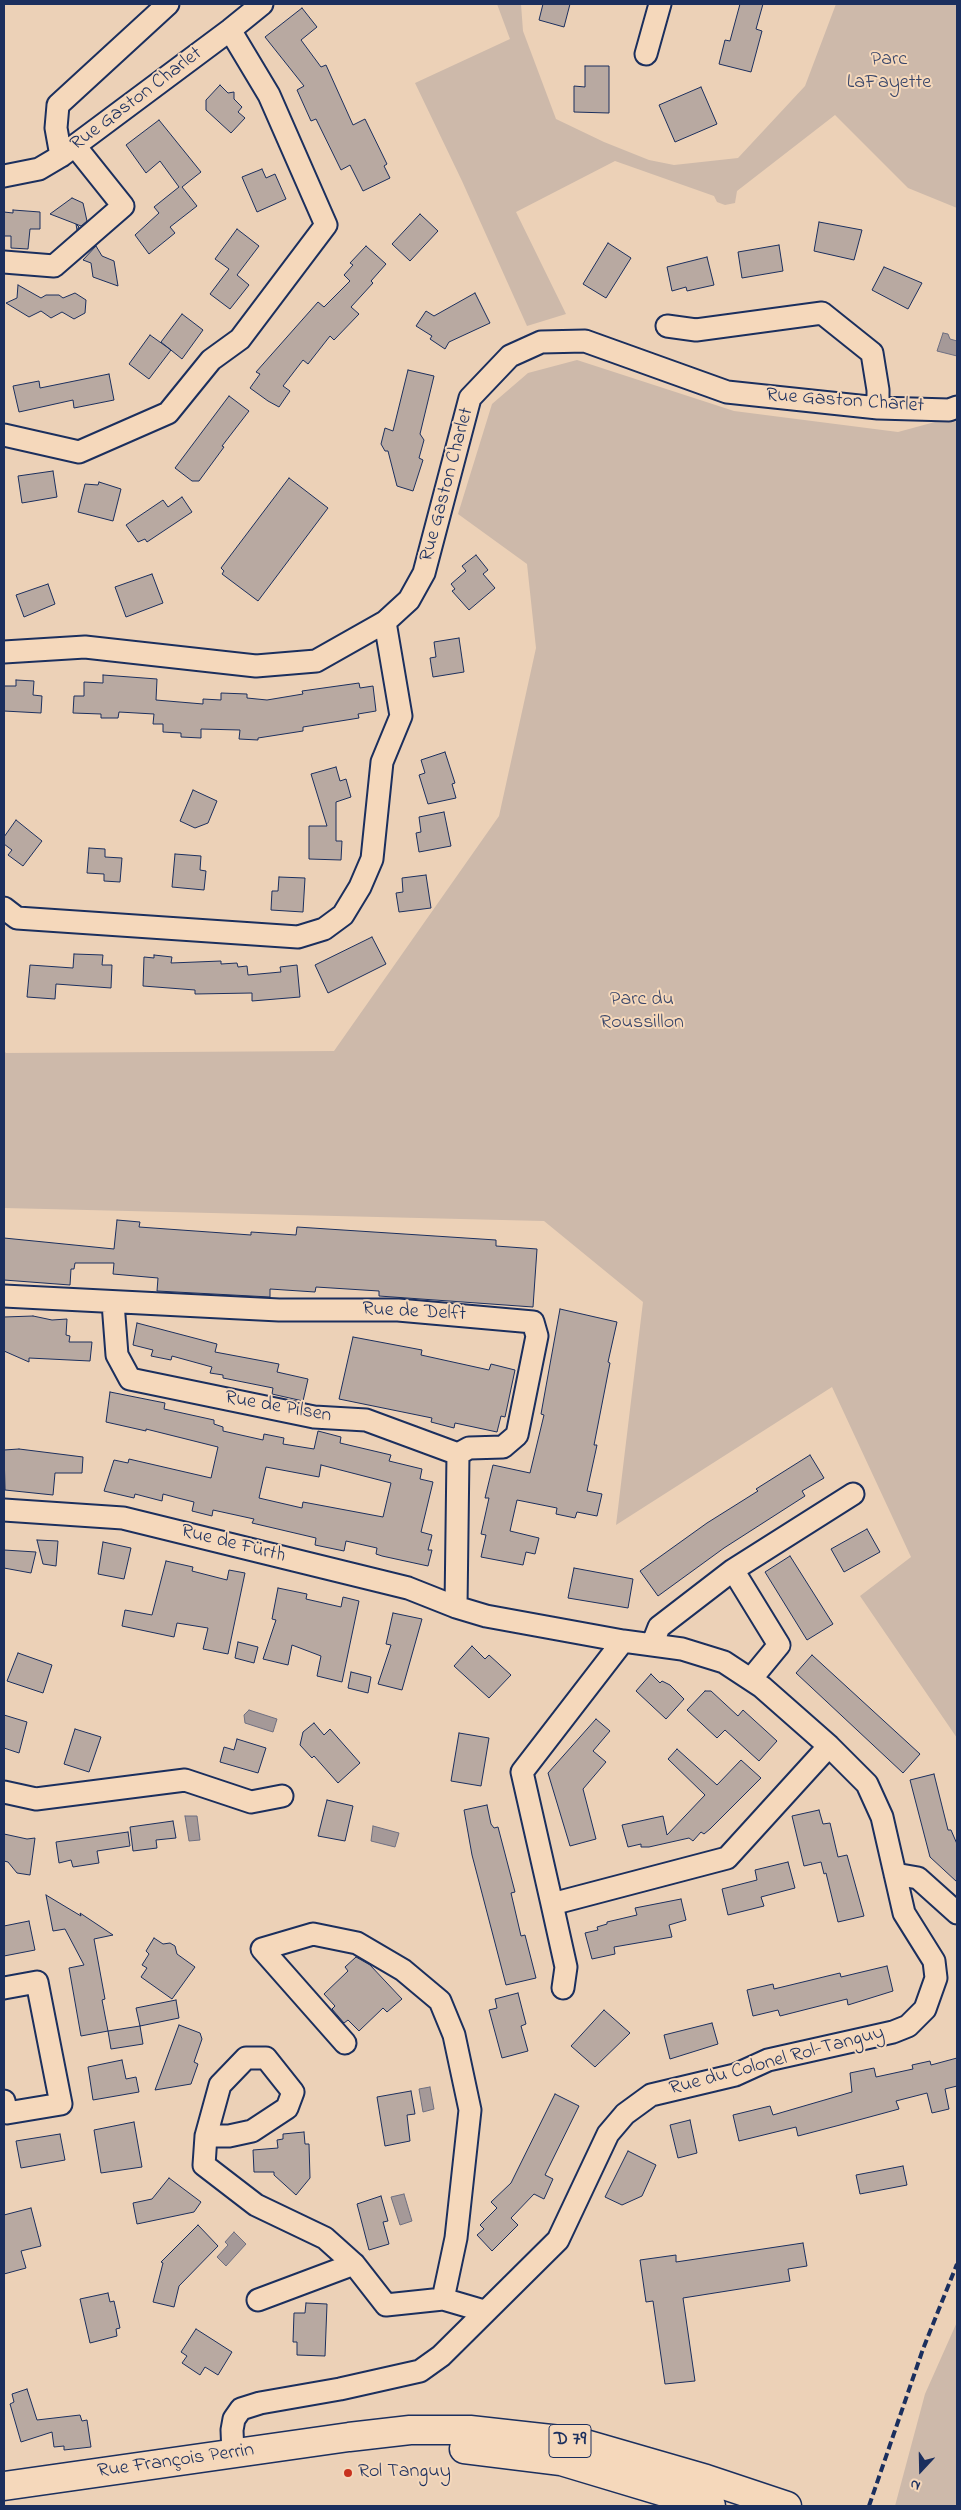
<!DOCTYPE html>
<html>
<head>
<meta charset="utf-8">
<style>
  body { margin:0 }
  #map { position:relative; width:961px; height:2510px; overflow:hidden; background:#ecd1b7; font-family:"Indie Flower",sans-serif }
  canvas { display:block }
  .frame { position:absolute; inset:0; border:5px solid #1b2f5e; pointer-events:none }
  .north { position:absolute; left:896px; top:2445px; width:50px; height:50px; -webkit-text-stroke:4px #f5d8bb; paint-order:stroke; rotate:201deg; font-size:14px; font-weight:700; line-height:20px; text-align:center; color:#1b2f5e }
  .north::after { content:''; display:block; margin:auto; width:18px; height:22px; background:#1b2f5e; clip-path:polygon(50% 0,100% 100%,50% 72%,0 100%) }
</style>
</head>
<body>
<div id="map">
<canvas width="961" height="2510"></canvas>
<div class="frame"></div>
<div class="north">N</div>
</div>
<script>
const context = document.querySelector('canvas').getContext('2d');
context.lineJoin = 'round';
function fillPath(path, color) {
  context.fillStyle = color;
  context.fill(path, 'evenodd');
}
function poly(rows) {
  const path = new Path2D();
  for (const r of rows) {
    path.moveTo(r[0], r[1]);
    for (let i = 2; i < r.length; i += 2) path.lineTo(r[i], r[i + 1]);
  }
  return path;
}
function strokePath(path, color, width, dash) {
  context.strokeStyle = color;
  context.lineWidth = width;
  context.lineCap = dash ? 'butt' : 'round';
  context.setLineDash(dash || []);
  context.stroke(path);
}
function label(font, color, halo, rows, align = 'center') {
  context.font = font + ' "Indie Flower",sans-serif';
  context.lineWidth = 4;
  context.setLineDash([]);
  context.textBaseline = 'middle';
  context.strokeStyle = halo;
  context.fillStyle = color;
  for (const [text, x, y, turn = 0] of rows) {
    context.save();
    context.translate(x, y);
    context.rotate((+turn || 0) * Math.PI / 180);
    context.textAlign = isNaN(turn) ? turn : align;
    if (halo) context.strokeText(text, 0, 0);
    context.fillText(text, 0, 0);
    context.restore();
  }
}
const green = poly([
  [497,4,521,4,523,31,556,119,604,142,649,160,674,165,738,158,805,86,836,4,957,4,957,208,908,188,835,115,737,191,735,203,725,205,717,202,714,196,615,161,516,212,566,314,527,326,462,181,415,83,510,39],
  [577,360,734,411,898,432,957,416,957,1738,860,1596,911,1557,832,1387,616,1525,643,1302,544,1221,4,1208,4,1051,6,1053,334,1051,499,816,536,648,527,564,458,514,492,404,528,373],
  [957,2322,957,2506,895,2506,925,2394]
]);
const water = poly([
  [943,333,948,334,950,339,957,341,957,356,937,351,943,333],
  [249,1710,277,1719,273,1732,245,1723,244,1715,249,1710],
  [185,1816,197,1816,200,1840,189,1841,185,1816],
  [373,1826,399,1833,395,1847,371,1841,373,1826],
  [430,2087,434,2109,423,2112,419,2089,430,2087],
  [404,2194,412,2221,400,2225,391,2197,404,2194],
  [234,2232,246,2244,226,2266,217,2257,228,2245,225,2242,234,2232]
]);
const building = poly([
  [543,4,570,4,564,27,539,20,543,4],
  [740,4,763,4,756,29,762,31,751,72,719,64,725,40,730,41,740,4],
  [302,8,317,27,301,40,321,67,326,65,353,125,365,119,387,164,384,166,390,178,363,191,350,165,341,170,316,119,311,121,297,90,304,86,265,37,302,8],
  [585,66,609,66,609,113,574,112,574,86,585,87,585,66],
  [220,85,228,93,234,92,234,99,242,107,238,112,245,118,231,133,206,110,206,100,220,85],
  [701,87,717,124,675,142,659,105,701,87],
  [159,120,201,172,182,187,197,206,170,227,175,233,149,254,135,235,159,213,154,207,179,187,160,161,146,173,126,145,159,120],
  [262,169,266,178,275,174,286,199,257,212,242,177,262,169],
  [72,198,83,203,87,221,81,226,76,224,79,227,77,230,76,224,50,214,72,198],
  [13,210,40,212,40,229,30,229,28,249,11,248,11,236,4,236,4,212,13,213,13,210],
  [420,214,438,231,410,261,392,244,420,214],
  [819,222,862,230,854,260,814,251,819,222],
  [237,229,259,246,237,275,249,285,230,309,210,294,229,269,215,259,237,229],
  [608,243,631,258,606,298,583,284,608,243],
  [779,245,783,271,742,278,738,252,779,245],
  [96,246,102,256,114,261,118,286,93,277,91,263,83,260,96,246],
  [366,246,386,264,371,281,373,283,351,307,359,314,334,340,330,336,308,364,303,360,283,386,290,391,279,407,268,401,250,388,260,374,256,372,318,302,324,307,350,281,344,275,353,265,350,263,366,246],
  [707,257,714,285,687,291,686,287,672,291,667,267,707,257],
  [884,267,922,283,908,309,872,290,884,267],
  [18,285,41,298,46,295,59,295,63,298,75,293,86,300,85,313,74,319,62,312,51,318,41,311,29,317,6,303,17,298,18,285],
  [475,293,490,323,449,342,445,349,430,339,432,336,416,326,426,311,434,316,475,293],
  [182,314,203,330,182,359,161,342,182,314],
  [150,335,171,350,149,379,129,364,150,335],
  [408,370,434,376,420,434,424,440,419,458,423,460,413,491,397,486,388,451,385,451,381,444,385,428,393,431,408,370],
  [109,374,114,400,74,408,73,400,19,412,13,386,39,381,40,388,109,374],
  [229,396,249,411,222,446,224,447,199,481,192,481,175,468,229,396],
  [53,471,57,497,22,503,18,476,53,471],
  [289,478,328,508,258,601,222,574,224,571,221,568,289,478],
  [99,482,121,489,113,521,78,512,85,484,98,485,99,482],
  [182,497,192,512,147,542,145,539,138,542,126,525,163,500,168,507,182,497],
  [476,555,488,570,483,574,495,588,469,610,452,591,455,589,451,584,466,571,462,566,476,555],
  [152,574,163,603,126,617,115,587,152,574],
  [48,584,55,604,24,617,16,595,48,584],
  [459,638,464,672,433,677,430,658,436,657,434,642,459,638],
  [103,675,157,679,156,700,203,704,203,699,221,700,221,693,247,694,247,698,267,700,303,694,302,691,359,683,360,688,373,686,376,711,358,714,359,718,303,727,303,731,258,738,258,740,239,739,240,730,201,729,201,738,181,737,181,733,163,732,163,724,153,724,154,714,119,712,118,718,101,718,101,714,73,713,74,696,84,696,84,682,103,683,103,675],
  [16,680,34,681,33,695,42,696,41,713,4,711,4,686,16,686,16,680],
  [445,752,455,783,452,784,456,798,428,804,419,775,425,773,421,760,445,752],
  [336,767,340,781,346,779,351,797,336,802,336,841,342,841,341,860,309,859,309,826,327,826,311,774,336,767],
  [193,790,217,801,208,823,195,828,180,821,193,790],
  [444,812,451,846,419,852,416,833,421,832,419,817,444,812],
  [16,820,42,841,23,866,8,855,12,850,4,844,4,837,16,820],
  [89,848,105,849,105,857,122,858,120,882,104,881,104,874,87,873,89,848],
  [175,854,201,856,200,870,206,871,204,890,172,887,175,854],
  [426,875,431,908,399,912,396,893,403,892,402,878,426,875],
  [279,877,305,878,303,912,271,910,272,891,278,891,279,877],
  [372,937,386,964,328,993,315,965,372,937],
  [74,954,103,955,102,965,112,965,111,988,56,984,55,999,27,997,30,965,73,968,74,954],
  [154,955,172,957,171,963,221,961,221,964,237,963,238,967,247,966,248,975,281,972,280,967,297,965,300,997,252,1001,252,993,195,994,195,990,143,986,144,957,154,958,154,955],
  [117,1220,140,1222,139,1227,251,1235,251,1232,296,1235,297,1227,496,1240,496,1246,537,1249,533,1307,379,1296,379,1291,316,1287,315,1292,270,1289,270,1297,157,1291,158,1278,113,1274,114,1263,75,1263,74,1269,71,1269,70,1285,4,1280,4,1238,114,1249,117,1220],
  [560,1309,617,1322,608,1362,610,1363,594,1445,597,1445,587,1491,602,1494,597,1516,577,1512,575,1518,556,1514,557,1508,517,1500,510,1531,539,1538,535,1554,526,1552,523,1565,481,1557,486,1535,481,1534,489,1498,485,1498,493,1465,530,1473,544,1415,541,1414,560,1309],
  [33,1316,52,1320,67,1319,66,1335,70,1336,69,1342,92,1342,90,1361,29,1358,29,1362,4,1351,4,1317,33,1316],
  [137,1323,217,1344,215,1352,279,1364,277,1372,308,1379,303,1401,272,1394,273,1388,223,1378,223,1375,210,1373,212,1367,172,1356,171,1360,151,1356,153,1350,133,1345,137,1323],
  [353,1337,422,1350,421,1355,489,1370,491,1364,515,1370,505,1417,501,1416,497,1432,455,1423,454,1428,431,1422,432,1418,339,1399,353,1337],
  [110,1392,165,1403,164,1409,214,1420,214,1424,223,1427,223,1431,263,1440,264,1434,284,1438,283,1444,314,1449,318,1431,341,1437,340,1443,391,1455,389,1461,422,1469,420,1479,433,1482,421,1532,432,1535,428,1550,432,1550,428,1566,382,1556,376,1554,377,1548,346,1541,344,1551,315,1545,316,1538,252,1523,254,1519,213,1510,212,1516,192,1511,194,1502,178,1498,163,1494,162,1501,135,1494,134,1498,104,1491,114,1460,128,1463,129,1459,211,1478,218,1447,146,1429,146,1431,106,1422,110,1392],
  [321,1465,391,1483,383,1517,303,1502,302,1508,259,1498,266,1467,319,1477,321,1465],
  [19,1449,83,1457,82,1473,55,1473,53,1495,5,1490,4,1450,19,1449],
  [810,1455,824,1478,802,1491,805,1496,724,1548,658,1596,640,1571,707,1523,758,1491,756,1489,810,1455],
  [867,1529,880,1552,844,1572,831,1549,867,1529],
  [37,1540,58,1541,56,1566,43,1564,37,1540],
  [103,1542,131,1548,124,1579,98,1574,103,1542],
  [4,1550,36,1552,31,1573,4,1568,4,1550],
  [790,1556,833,1624,807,1640,765,1572,790,1556],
  [166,1561,193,1567,192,1571,227,1580,229,1570,245,1573,228,1654,203,1649,208,1628,177,1623,174,1637,122,1626,125,1610,152,1615,166,1561],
  [574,1568,633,1579,628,1608,568,1598,574,1568],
  [278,1588,307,1594,306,1599,341,1607,343,1597,359,1601,342,1682,317,1676,321,1656,292,1645,288,1665,263,1659,276,1620,272,1619,278,1588],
  [393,1613,422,1619,402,1690,378,1684,391,1645,386,1644,393,1613],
  [238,1642,258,1647,254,1663,235,1658,238,1642],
  [472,1646,485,1659,489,1655,511,1675,489,1698,454,1666,472,1646],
  [18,1653,52,1665,43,1693,7,1681,18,1653],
  [812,1655,920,1754,903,1773,796,1673,812,1655],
  [351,1672,371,1677,368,1693,348,1688,351,1672],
  [651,1674,660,1683,662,1681,670,1685,684,1699,666,1719,636,1691,651,1674],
  [705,1691,711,1691,738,1716,743,1710,777,1741,759,1761,725,1730,717,1738,687,1710,705,1691],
  [4,1715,27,1722,19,1753,4,1748,4,1715],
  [596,1719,610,1731,593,1751,606,1762,583,1789,596,1839,570,1846,548,1773,596,1719],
  [314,1723,324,1735,330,1729,360,1763,338,1783,314,1756,312,1758,300,1745,303,1732,314,1723],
  [75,1729,101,1737,89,1772,64,1764,75,1729],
  [459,1733,489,1738,481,1786,451,1781,459,1733],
  [237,1739,266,1748,258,1773,220,1762,224,1747,234,1750,237,1739],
  [677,1749,717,1785,741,1760,761,1778,710,1829,704,1834,701,1832,693,1841,689,1838,649,1847,641,1847,641,1844,628,1847,622,1825,663,1816,667,1835,705,1795,668,1759,677,1749],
  [934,1774,948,1830,951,1830,957,1844,957,1882,930,1857,910,1780,934,1774],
  [327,1800,353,1806,345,1841,318,1836,327,1800],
  [487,1805,491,1824,494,1828,498,1827,515,1892,511,1893,521,1936,525,1935,536,1978,506,1985,472,1855,464,1810,487,1805],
  [819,1810,823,1824,830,1823,838,1857,847,1855,864,1916,838,1922,826,1873,824,1874,821,1862,804,1866,792,1816,819,1810],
  [173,1821,176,1838,156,1840,157,1848,133,1851,130,1827,173,1821],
  [128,1832,130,1846,97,1851,99,1863,73,1867,71,1860,59,1863,56,1842,128,1832],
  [4,1834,27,1839,35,1838,30,1875,17,1873,8,1862,4,1861,4,1834],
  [788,1862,795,1888,761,1897,764,1906,728,1915,722,1889,757,1880,755,1870,788,1862],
  [46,1895,81,1916,80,1913,113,1935,94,1939,105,1999,102,2000,108,2031,81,2036,69,1968,84,1965,65,1929,53,1931,46,1895],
  [681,1899,686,1920,669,1925,672,1937,614,1947,615,1954,592,1959,585,1933,598,1930,597,1927,607,1924,607,1922,637,1915,635,1908,681,1899],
  [29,1921,35,1950,4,1956,4,1926,29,1921],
  [154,1938,163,1944,170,1943,175,1946,177,1954,195,1967,172,1999,141,1977,147,1968,142,1965,149,1954,146,1951,154,1938],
  [356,1957,370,1965,402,1999,387,2012,383,2008,359,2031,348,2020,344,2023,332,2009,335,2006,324,1994,348,1971,345,1967,356,1957],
  [887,1966,893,1991,848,2005,847,1999,780,2016,778,2010,753,2016,747,1990,773,1984,774,1989,840,1973,841,1977,887,1966],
  [518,1993,526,2024,521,2026,528,2051,502,2058,489,2010,497,2008,495,1999,518,1993],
  [176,2000,179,2018,140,2026,136,2008,176,2000],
  [604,2010,630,2033,595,2067,571,2046,604,2010],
  [712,2023,718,2044,670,2059,664,2035,712,2023],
  [179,2025,200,2033,202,2039,194,2062,198,2064,191,2084,155,2090,179,2025],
  [140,2026,143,2044,111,2049,108,2031,140,2026],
  [957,2058,957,2086,945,2089,949,2109,932,2113,927,2093,896,2101,899,2109,840,2125,798,2136,796,2127,739,2141,733,2115,770,2106,773,2115,852,2092,850,2073,874,2068,876,2077,913,2069,912,2065,930,2061,931,2065,957,2058],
  [122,2060,126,2079,136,2077,139,2092,93,2100,88,2067,122,2060],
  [411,2091,415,2114,407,2115,410,2141,385,2146,377,2097,411,2091],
  [555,2094,579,2106,545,2175,553,2179,544,2199,534,2194,511,2218,518,2225,492,2251,477,2235,484,2229,480,2225,497,2208,491,2202,511,2183,555,2094],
  [690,2120,697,2153,678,2158,670,2125,690,2120],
  [134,2122,142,2167,101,2173,94,2130,134,2122],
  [304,2132,305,2144,309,2144,310,2178,296,2195,274,2175,274,2172,254,2172,253,2150,278,2148,277,2140,283,2139,283,2134,304,2132],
  [60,2134,65,2160,21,2168,16,2141,60,2134],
  [628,2151,656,2165,642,2196,622,2205,605,2197,628,2151],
  [903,2166,907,2185,860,2194,856,2175,903,2166],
  [169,2178,201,2202,194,2212,137,2224,133,2203,152,2199,169,2178],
  [381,2196,388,2221,383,2222,389,2244,369,2250,357,2204,381,2196],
  [31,2208,41,2246,21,2251,26,2268,4,2274,4,2215,31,2208],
  [198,2225,218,2246,179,2286,174,2307,153,2302,163,2263,161,2262,198,2225],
  [803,2243,807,2266,788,2269,790,2281,683,2298,695,2381,665,2384,653,2301,646,2302,640,2260,676,2255,676,2262,803,2243],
  [108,2293,110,2302,114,2301,120,2328,116,2329,117,2336,90,2343,80,2299,108,2293],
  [306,2303,327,2304,325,2356,297,2355,297,2342,293,2342,294,2313,305,2313,306,2303],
  [196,2329,232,2352,218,2375,205,2367,200,2375,182,2363,187,2356,181,2352,196,2329],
  [27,2389,37,2420,80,2415,82,2421,87,2420,91,2447,64,2450,64,2446,54,2447,52,2432,21,2442,10,2404,14,2402,12,2394,27,2389]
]);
const minor = poly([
  [646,54,660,4],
  [61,156,56,128,58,105,168,4],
  [4,176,39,169,61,156,230,30,262,4],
  [4,262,54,266,123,206,75,146],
  [667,326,696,330,822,313,872,353,878,390,878,408],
  [4,435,79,452,168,413,211,360,240,339,326,225,269,95,230,30],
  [4,652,85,647,256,666,316,661,385,622,409,600,424,573,470,398,510,356,541,342,585,341,727,392,878,408,949,410,957,407],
  [4,908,17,918,298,937,324,929,343,915,360,887,372,859,382,762,401,716,385,622],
  [4,1296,279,1310,398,1310,533,1322,537,1336,517,1435,503,1447,469,1448,458,1454],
  [113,1303,117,1355,130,1379,314,1417,366,1420,458,1454,456,1607],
  [4,1510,123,1518,408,1588,456,1607,486,1616,623,1641,682,1649,724,1662,762,1687,829,1746,867,1784,882,1817,904,1913,934,1961,936,1978,925,2009,908,2026,893,2032,768,2060,735,2075,651,2095,625,2114,608,2134,558,2240,441,2356,420,2371,340,2389,260,2403,241,2409,234,2419,232,2430,233,2454],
  [623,1641,522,1772,552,1904,727,1858,829,1746],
  [652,1645,659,1627,733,1570],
  [751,1679,779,1645,733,1570,853,1494],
  [4,1792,36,1799,185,1780,251,1802,282,1796],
  [895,1874,918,1878,957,1913],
  [552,1904,566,1967,563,1988],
  [4,1988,37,1982,61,2104,7,2113,4,2101],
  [345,2043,262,1949,313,1934,357,1943,403,1970,440,2001,454,2035,470,2110,456,2238,443,2299,484,2311],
  [206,2136,220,2085,246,2058,266,2058,293,2092,287,2108,252,2131,229,2136,206,2136,204,2165,256,2205,325,2238,354,2264,386,2305,443,2299],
  [258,2300,354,2264]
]);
const major = poly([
  [464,2449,561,2461,711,2506],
  [4,2486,349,2437,410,2430,470,2430,578,2442,706,2479,787,2506]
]);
const rail = poly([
  [869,2506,923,2349,957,2264]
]);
const markers = [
  [348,2473,5,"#c8321e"]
];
const shields = [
  [570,2441,42]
];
const shieldNames = [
  ["D 79",570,2441]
];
const parkNames = [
  ["Parc",889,61],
  ["LaFayette",889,84],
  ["Parc du",642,1001],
  ["Roussillon",642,1024]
];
const streetNames = [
  ["Rue Gaston Charlet",137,100,-37],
  ["Rue Gaston Charlet",845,402,4],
  ["Rue Gaston Charlet",448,485,-75],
  ["Rue de Delft",414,1313,3],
  ["Rue de Pilsen",278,1408,10],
  ["Rue de Fürth",233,1545,14],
  ["Rue du Colonel Rol-Tanguy",777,2062,-15],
  ["Rue François Perrin",176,2462,-8]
];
const poiNames = [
  ["Rol Tanguy",358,2473]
];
fillPath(green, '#cdb9aa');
fillPath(water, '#a59998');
strokePath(water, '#6e6f81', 1);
fillPath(building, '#b8a9a1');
strokePath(building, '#1b2f5e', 1);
strokePath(minor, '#1b2f5e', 25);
strokePath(major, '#1b2f5e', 31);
strokePath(minor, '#f5d8bb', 21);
strokePath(major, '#f5d8bb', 28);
strokePath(rail, '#1b2f5e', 4, [8, 4]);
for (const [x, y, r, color] of markers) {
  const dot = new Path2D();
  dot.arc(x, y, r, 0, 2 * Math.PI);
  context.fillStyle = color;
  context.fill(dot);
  strokePath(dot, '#f5d8bb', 2);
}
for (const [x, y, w] of shields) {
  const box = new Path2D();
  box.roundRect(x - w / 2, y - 16.5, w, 33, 4);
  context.fillStyle = '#f5d8bb';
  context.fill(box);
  strokePath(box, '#1b2f5e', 1);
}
label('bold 19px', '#1b2f5e', null, shieldNames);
label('20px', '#364469', '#f5d8bb', parkNames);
label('20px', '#1b2f5e', '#f5d8bb', streetNames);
label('20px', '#1b2f5e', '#f5d8bb', poiNames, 'left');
</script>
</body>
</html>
